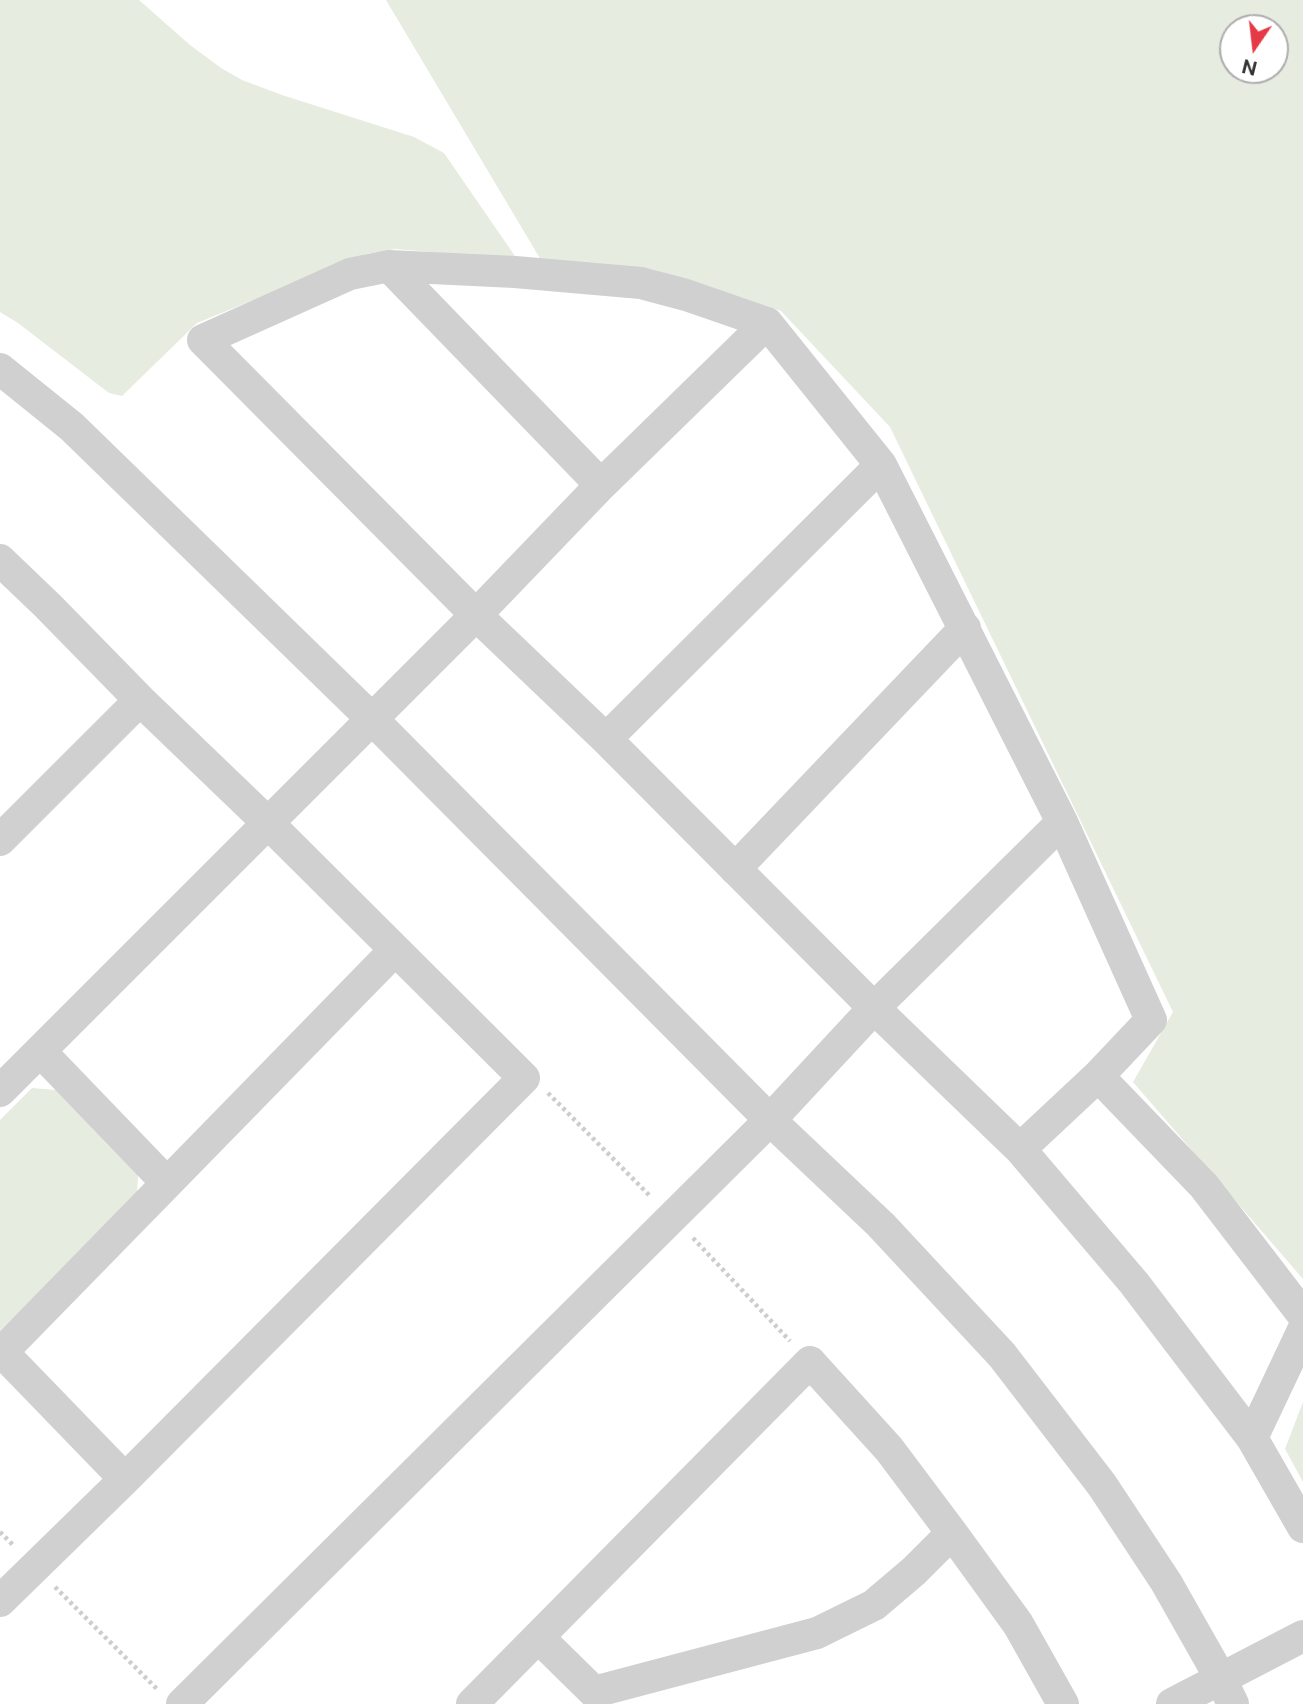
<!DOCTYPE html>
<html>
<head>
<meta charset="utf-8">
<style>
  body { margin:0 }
  #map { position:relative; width:1303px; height:1704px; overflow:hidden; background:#fff; font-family:"Public Sans",sans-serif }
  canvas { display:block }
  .north { position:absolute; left:1219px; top:14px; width:70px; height:70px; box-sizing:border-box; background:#fff; border:2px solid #adadad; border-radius:50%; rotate:194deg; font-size:19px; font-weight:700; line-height:28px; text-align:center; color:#333 }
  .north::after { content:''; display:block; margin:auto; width:24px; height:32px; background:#e63946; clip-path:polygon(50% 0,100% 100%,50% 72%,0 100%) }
</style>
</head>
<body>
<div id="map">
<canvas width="1303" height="1704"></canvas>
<div class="north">N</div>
</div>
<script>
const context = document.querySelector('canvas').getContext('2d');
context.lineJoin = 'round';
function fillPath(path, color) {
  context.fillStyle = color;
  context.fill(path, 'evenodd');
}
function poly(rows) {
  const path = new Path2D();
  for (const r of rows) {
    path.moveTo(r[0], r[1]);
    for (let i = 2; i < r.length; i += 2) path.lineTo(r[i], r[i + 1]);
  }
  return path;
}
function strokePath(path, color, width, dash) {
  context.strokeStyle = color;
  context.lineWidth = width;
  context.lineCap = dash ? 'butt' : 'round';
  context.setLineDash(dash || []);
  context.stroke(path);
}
const green = poly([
  [0,0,139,0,190,45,221,68,242,80,282,95,414,137,444,153,517,259,395,249,366,254,197,323,122,396,109,393,18,323,0,312],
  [386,0,1303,0,1303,1279,1133,1082,1173,1012,890,427,781,311,652,269,541,260],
  [1233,28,1275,28,1275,70,1233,70],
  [32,1088,56,1090,138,1175,137,1195,0,1331,0,1120],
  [1303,1402,1303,1482,1285,1449]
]);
const path = poly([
  [548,1093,649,1195],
  [693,1238,790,1341],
  [0,1532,14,1546],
  [55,1587,158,1690]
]);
const minor = poly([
  [389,266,515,272,641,283,686,295,767,323,881,465,1062,822,1151,1020,1098,1076,1020,1149,874,1008,606,739,476,615,203,340,350,274,389,266],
  [389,266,601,485],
  [0,369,72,427,371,718,770,1120,881,1225,1002,1355,1102,1485,1166,1582,1221,1679,1233,1704],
  [0,560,48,606,140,700,268,823,524,1078,125,1479,0,1601],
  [606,739,881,465],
  [0,840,140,700],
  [735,869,965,628],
  [40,1051,167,1183],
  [1098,1076,1204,1186,1303,1315],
  [0,1091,476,615,601,485,767,323],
  [1020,1149,1134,1283,1252,1438,1303,1527],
  [1252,1438,1303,1330],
  [125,1479,2,1352,395,950],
  [538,1637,594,1692,817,1633,874,1605,914,1571,952,1533],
  [182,1704,770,1120,874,1008,1062,822],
  [472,1704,810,1362,889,1449,952,1533,1018,1624,1063,1704],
  [1172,1704,1303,1636]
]);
fillPath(green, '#e6ecdf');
strokePath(path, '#cdcdcd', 4.5, [3.5, 3.5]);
strokePath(minor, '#d0d0d0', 32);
</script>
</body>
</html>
